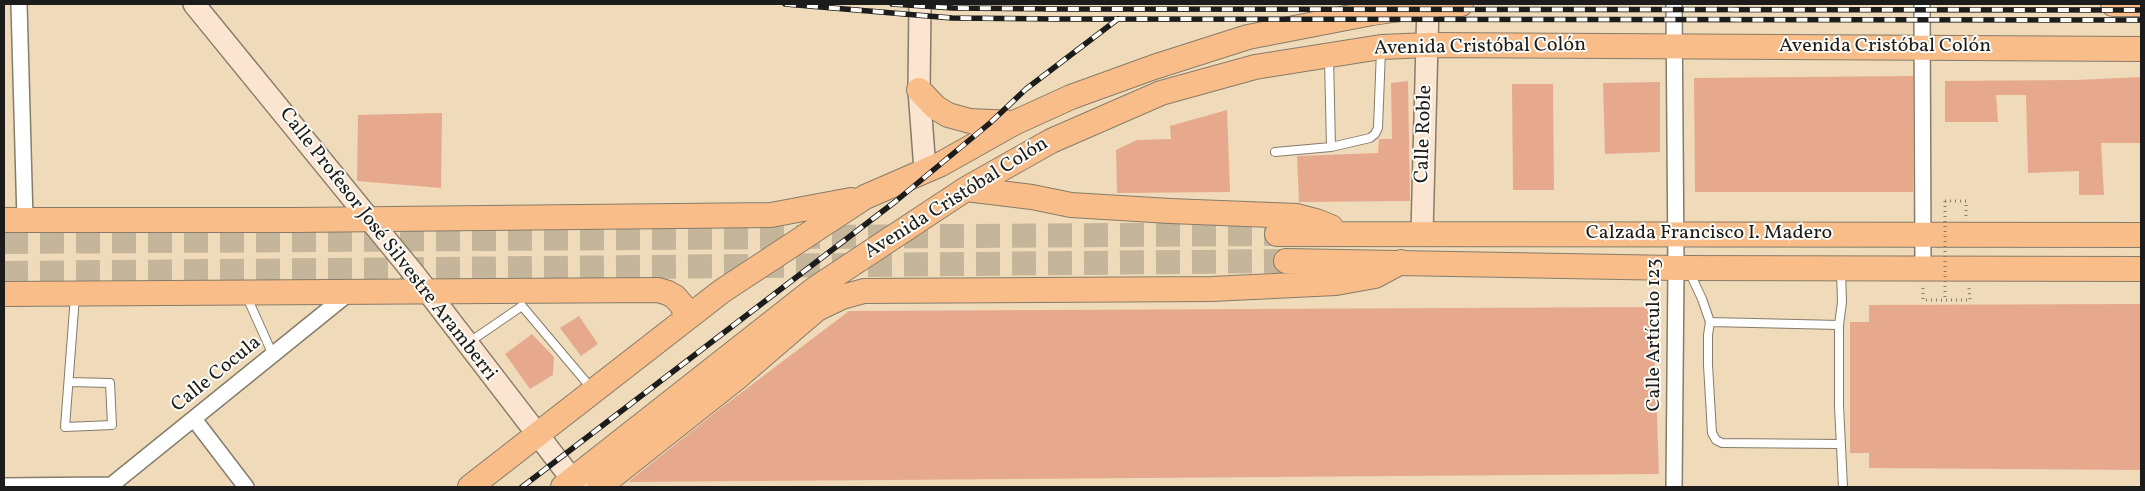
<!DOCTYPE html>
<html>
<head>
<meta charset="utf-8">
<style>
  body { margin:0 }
  #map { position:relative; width:2145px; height:491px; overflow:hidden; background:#efdbb9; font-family:Vollkorn,serif }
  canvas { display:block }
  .frame { position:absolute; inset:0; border:5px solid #1c1c1c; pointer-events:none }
</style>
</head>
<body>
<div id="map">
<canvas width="2145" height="491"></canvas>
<div class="frame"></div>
</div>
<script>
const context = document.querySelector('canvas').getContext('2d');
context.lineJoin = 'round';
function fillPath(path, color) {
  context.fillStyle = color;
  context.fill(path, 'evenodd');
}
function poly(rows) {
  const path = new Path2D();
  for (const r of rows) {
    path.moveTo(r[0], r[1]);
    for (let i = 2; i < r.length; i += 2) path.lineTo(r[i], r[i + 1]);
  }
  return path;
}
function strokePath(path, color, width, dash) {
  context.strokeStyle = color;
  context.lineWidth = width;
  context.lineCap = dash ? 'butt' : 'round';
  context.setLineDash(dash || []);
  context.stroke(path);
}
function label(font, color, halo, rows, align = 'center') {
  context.font = font + ' Vollkorn,serif';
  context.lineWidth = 4;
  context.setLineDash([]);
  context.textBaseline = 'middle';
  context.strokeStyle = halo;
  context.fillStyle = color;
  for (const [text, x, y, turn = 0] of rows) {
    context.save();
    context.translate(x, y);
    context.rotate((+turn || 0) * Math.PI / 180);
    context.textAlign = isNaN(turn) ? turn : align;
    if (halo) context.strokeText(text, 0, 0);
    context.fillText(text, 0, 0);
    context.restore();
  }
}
const building = poly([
  [1913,76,1913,192,1695,192,1694,78],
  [2141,77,2141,143,2101,143,2104,195,2079,195,2079,171,2028,173,2026,95,1996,95,1998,122,1945,122,1945,81,2076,80],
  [1408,81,1410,201,1299,202,1297,156,1378,153,1379,139,1392,139,1391,83],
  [1660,82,1660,152,1605,154,1603,83],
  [1512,84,1553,84,1554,190,1513,190],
  [1227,110,1230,192,1117,193,1116,150,1137,140,1171,139,1170,126],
  [442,113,441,188,357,181,358,115],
  [2141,304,2141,470,1869,468,1869,453,1850,453,1850,322,1869,322,1869,305],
  [1653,307,1659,474,628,482,721,408,849,311],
  [579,316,598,344,581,356,560,328],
  [532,334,554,357,553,375,530,389,505,354]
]);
const primaryTunnel = poly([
  [4,242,1277,234],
  [4,273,1286,261]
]);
const path = poly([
  [1945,201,1966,201,1966,216],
  [1923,288,1923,300,1970,300,1969,288]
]);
const lane = poly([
  [1329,58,1331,147],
  [1275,152,1331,147,1370,138,1375,134,1378,128,1381,50],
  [1689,271,1702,299,1710,322],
  [1841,272,1842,302,1839,325,1839,406,1843,487],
  [246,295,273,355],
  [1839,325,1710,322,1708,335,1708,365,1712,433,1716,440,1722,443,1840,444],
  [468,343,522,306,592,389],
  [69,382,110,383,112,425,65,427,75,296]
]);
const street = poly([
  [19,4,25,220],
  [1922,4,1923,267],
  [194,419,246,487],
  [4,486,111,485],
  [109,487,349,293],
  [1674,487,1676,268,1674,4]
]);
const secondary = poly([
  [194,4,415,275,578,487],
  [920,4,919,90,925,170],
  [1422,233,1428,4]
]);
const primary = poly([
  [2113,4,2141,4],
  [919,90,935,107,948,115,970,121,1014,123],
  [966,189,1032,197,1071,205,1170,211,1297,216,1316,221,1331,227],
  [4,220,295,220,771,215,851,200],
  [1277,234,2141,235],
  [1286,261,1676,268,2141,269],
  [4,294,658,290,668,293,675,297,682,305,687,317],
  [470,487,722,291,865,197,941,164,1014,123,1071,97,1154,67,1248,37,1372,13,1428,5,1461,4],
  [563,487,816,288,966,189,1051,141,1161,93,1255,67,1381,47,1428,45,2141,49],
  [599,487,739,376,817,309,842,297,864,291,1212,289,1336,283,1375,276,1401,262]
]);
const rail = poly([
  [785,4,952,18,1058,19,2141,20],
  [892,4,953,8,1057,9,2141,10],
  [522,487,896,201,990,123,1026,89,1118,19]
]);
const pathBridge = poly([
  [1945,201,1945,300]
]);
const streetNames = [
  ["Avenida Cristóbal Colón",1885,47],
  ["Avenida Cristóbal Colón",1480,48,-1],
  ["Calle Roble",1425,134,-88],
  ["Avenida Cristóbal Colón",957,199,-32],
  ["Calzada Francisco I. Madero",1709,234],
  ["Calle Profesor José Silvestre Aramberri",387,245,52],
  ["Calle Artículo 123",1655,335,-90],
  ["Calle Cocula",217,375,-39]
];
fillPath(building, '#e6a98d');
strokePath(primaryTunnel, '#c5b59a', 24, [24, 12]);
strokePath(lane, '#867c6a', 10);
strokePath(street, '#867c6a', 18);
strokePath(secondary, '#867c6a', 24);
strokePath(primary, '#867c6a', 26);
strokePath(path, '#867c6a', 3, [1, 4]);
strokePath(lane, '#fff', 8);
strokePath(street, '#fff', 15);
strokePath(secondary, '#fce5d0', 21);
strokePath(primary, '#f8bd89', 24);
strokePath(rail, '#1c1c1c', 5.5);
strokePath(rail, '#fdfcf7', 4, [11]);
strokePath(pathBridge, '#867c6a', 3, [1, 4]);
label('20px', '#1c1c1c', '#fdfcf7', streetNames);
</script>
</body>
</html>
